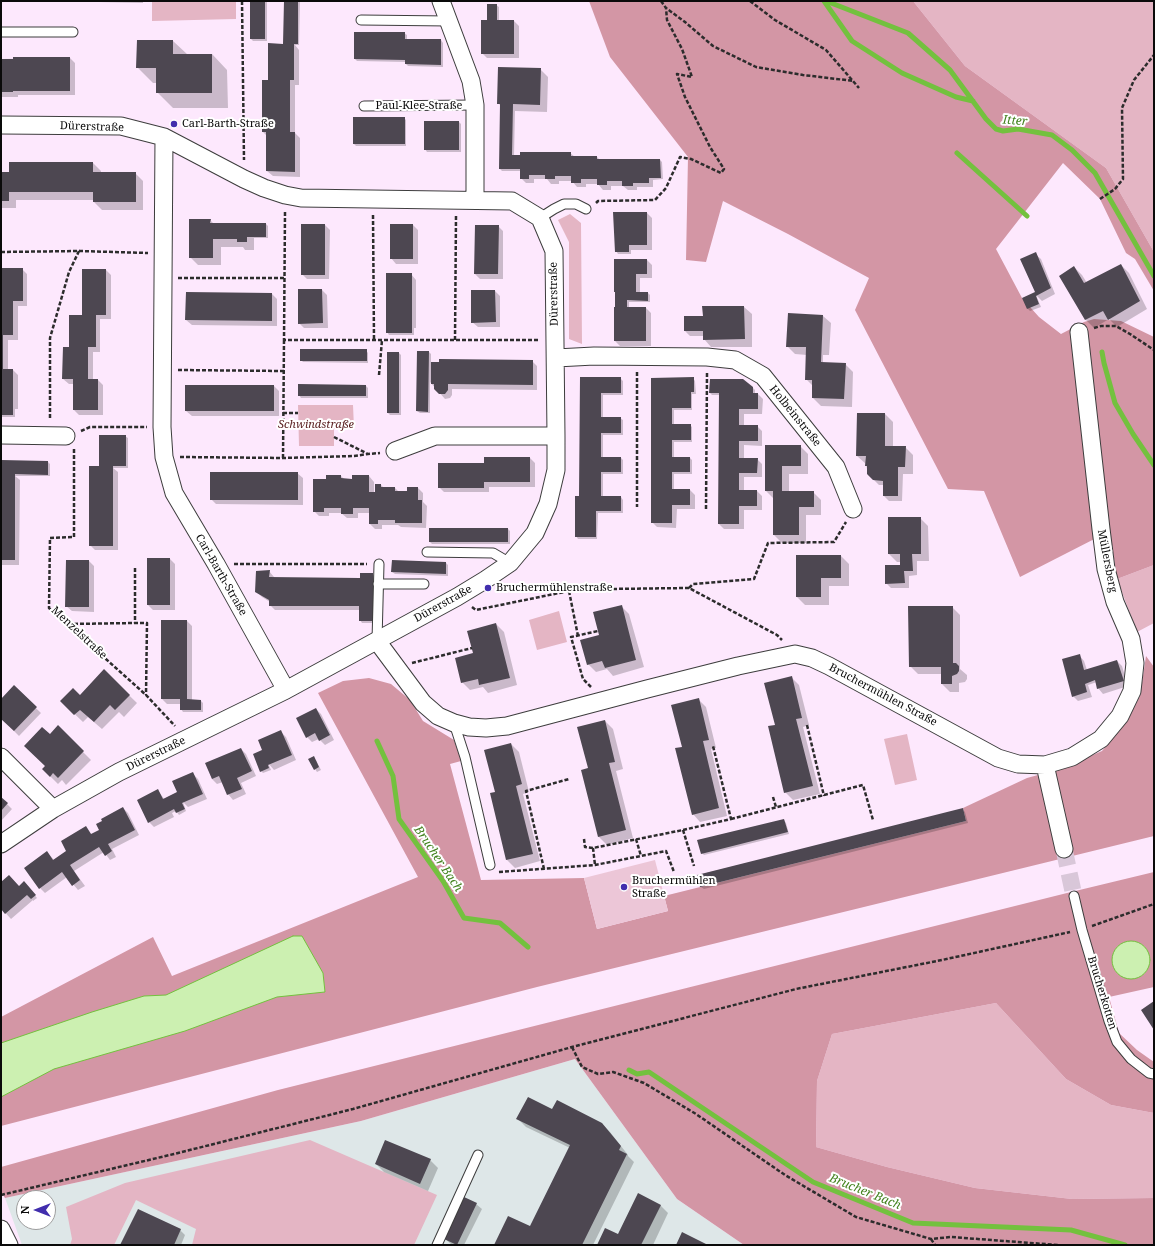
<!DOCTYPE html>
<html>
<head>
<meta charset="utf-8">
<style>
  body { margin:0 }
  #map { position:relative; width:1155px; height:1246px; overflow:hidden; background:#fde8fd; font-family:"Noto Serif",serif }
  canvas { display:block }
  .frame { position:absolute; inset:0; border:2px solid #0a0a0a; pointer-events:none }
  .north { position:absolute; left:16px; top:1190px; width:40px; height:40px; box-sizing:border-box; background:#fff; border:1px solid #9d9d9d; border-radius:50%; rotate:270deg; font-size:11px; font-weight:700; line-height:16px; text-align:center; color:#0a0a0a }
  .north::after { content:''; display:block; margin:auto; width:14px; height:18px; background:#412ead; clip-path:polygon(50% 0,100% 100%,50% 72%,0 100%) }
</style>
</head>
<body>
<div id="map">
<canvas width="1155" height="1246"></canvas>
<div class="frame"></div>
<div class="north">N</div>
</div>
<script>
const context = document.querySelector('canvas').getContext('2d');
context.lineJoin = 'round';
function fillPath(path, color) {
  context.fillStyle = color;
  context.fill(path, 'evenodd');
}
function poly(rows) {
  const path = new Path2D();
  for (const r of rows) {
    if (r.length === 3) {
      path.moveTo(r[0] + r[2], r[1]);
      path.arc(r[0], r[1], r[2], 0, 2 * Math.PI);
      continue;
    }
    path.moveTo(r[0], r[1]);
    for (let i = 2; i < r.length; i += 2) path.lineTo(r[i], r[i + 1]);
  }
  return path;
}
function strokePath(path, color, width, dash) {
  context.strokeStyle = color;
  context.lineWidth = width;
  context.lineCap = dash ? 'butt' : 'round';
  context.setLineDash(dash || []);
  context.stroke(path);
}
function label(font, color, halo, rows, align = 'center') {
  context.font = font + ' "Noto Serif",serif';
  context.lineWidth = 4;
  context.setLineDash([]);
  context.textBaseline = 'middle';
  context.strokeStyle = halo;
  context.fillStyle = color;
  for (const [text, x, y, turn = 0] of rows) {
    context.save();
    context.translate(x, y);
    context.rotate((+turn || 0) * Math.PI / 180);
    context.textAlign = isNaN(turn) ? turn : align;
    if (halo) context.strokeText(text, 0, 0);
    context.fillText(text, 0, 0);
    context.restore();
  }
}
const industrial = poly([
  [575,1059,677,1199,744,1245,22,1245,5,1198,361,1121],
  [24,1198,48,1198,48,1222,24,1222]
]);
const green = poly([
  [152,1,236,1,236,19,152,21],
  [913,1,1154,1,1154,252,1106,168,965,66],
  [570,214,581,223,582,344,569,339,569,242,558,220],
  [298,405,353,405,354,428,334,429,334,446,299,446],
  [1154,565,1154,623,1137,632,1117,579],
  [559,611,567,642,537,650,529,620],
  [907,734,917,780,895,785,884,739],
  [996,1003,1066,1079,1111,1105,1154,1113,1154,1198,1072,1199,975,1188,887,1167,816,1147,817,1081,832,1034],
  [310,1140,437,1195,414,1245,192,1245,196,1229,136,1200,114,1245,70,1245,72,1239,66,1207,125,1183]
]);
const forest = poly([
  [589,1,913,1,965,66,1106,168,1154,252,1154,291,1135,259,1126,253,1100,199,1063,163,996,249,1022,298,1039,317,1061,334,1084,322,1094,319,1121,321,1154,337,1154,565,1117,579,1110,531,1020,577,984,491,948,489,855,310,869,278,788,234,723,201,706,262,686,260,688,157,610,57],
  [1146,656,1154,667,1154,836,537,987,1,1126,1,1017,153,937,172,976,418,877,318,693,343,681,369,678,391,684,410,700,423,721,454,740,461,761,450,764,481,880,584,878,597,929,668,911,664,896,966,821,963,808,1027,778,1060,769,1102,751,1125,724,1140,696],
  [1154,872,1154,987,1109,997,1119,1033,1137,1050,1154,1062,1154,1113,1111,1105,1066,1079,996,1003,832,1034,817,1081,816,1147,887,1167,975,1188,1072,1199,1154,1198,1154,1245,744,1245,677,1199,575,1059,361,1121,5,1198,1,1192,1,1167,278,1090,1067,893]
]);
const pitch = poly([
  [655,860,668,911,597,929,584,878]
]);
const water = poly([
  [293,936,302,936,323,973,325,992,277,997,185,1031,54,1069,1,1097,1,1043,92,1012,144,996,166,995,293,936],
  [1131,960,19]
]);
const shadow = poly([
  [53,1,143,1,143,3],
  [251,1,267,1,267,41,253,41,251,39],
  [285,1,300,1,299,45,295,45,299,50,299,85,295,85,295,133,300,138,300,177,273,176,267,171,267,136,263,132,269,81,286,45],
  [496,5,499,7,499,21,514,21,519,26,519,58,487,58,482,53,489,21],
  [404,33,407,35,407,40,441,40,443,43,443,67,408,66,406,64,406,62,357,61,355,59],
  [173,41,187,54,212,54,227,70,228,108,173,108,157,92,157,83,153,83,137,67],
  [70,58,75,63,75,95,18,95,18,97,1,97,1,59],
  [540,69,548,77,547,112,515,111,514,156,570,153,575,157,597,157,600,160,660,160,662,162,663,179,653,180,653,187,637,187,637,190,628,190,623,186,611,186,611,190,603,190,598,184,586,184,586,187,577,187,572,181,559,181,559,184,551,184,547,179,534,179,534,183,526,183,521,178,521,171,502,171,500,169,501,106,498,103],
  [404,118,406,120,406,146,356,146,354,144],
  [459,122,461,124,461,152,427,152,425,149],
  [93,163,101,171,101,173,135,173,143,181,143,210,102,210,94,202,94,200,16,200,16,208,1,208,1,173],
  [647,213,652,218,652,250,631,250,631,254,618,254,616,251],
  [210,220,214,224,266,224,268,226,268,238,254,238,254,250,245,250,243,247,221,247,221,265,198,265,190,257],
  [325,225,330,230,329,279,307,279,302,274],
  [413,225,418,230,418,264,396,264,391,258],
  [498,226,503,231,503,279,480,279,475,274],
  [1035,254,1041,259,1055,294,1042,301,1036,295,1041,307,1030,311,1028,309,1023,298,1036,293],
  [615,260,647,260,652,265,652,278,640,278,640,293,648,293,650,295,650,302,629,302,629,308,646,308,651,313,651,346,620,346,615,341,617,308],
  [1121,265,1129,273,1147,309,1117,327,1109,319,1094,328,1086,320,1060,276,1074,267,1082,275,1087,283],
  [1,269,22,269,27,274,27,306,18,306,18,340,8,340,8,370,13,370,18,375,18,409,15,409,15,417,1,417],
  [106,270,111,275,111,319,100,319,100,352,93,352,93,380,98,380,103,385,103,415,79,415,74,410,74,384,69,384,63,379,70,348,83,316],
  [411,274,416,280,416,328,414,328,414,335,389,335,387,332],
  [322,290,327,295,328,328,304,328,299,323],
  [495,291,500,296,500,327,478,327,472,322],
  [272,294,277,299,277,326,192,325,186,320],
  [744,307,752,314,752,347,711,347,704,339,704,336,690,336,685,331,703,317],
  [823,316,831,323,829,355,823,355,823,363,845,364,853,372,852,407,821,406,813,398,813,386,806,379,807,355,795,354,787,346],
  [366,350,368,353,368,363,303,362,301,360],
  [429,352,431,354,431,363,532,361,537,366,537,390,452,389,452,395,450,398,445,399,430,382,430,413,420,413,417,411],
  [399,353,401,355,401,415,390,415,388,413],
  [581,378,620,378,623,381,623,395,603,395,603,418,620,418,623,420,623,435,603,435,603,458,621,458,623,460,623,474,603,474,603,497,621,497,623,500,623,513,598,513,597,539,578,539,576,536,580,497],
  [693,378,695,381,696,394,692,394,692,410,674,410,674,425,690,425,692,427,692,442,674,442,674,458,690,458,692,460,692,474,674,474,674,490,690,490,695,495,695,509,677,509,676,528,657,527,652,522,652,379],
  [274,386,279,391,279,416,192,416,186,411],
  [366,386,368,388,368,398,301,398,299,395],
  [753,388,755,390,755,394,758,394,763,399,762,414,744,414,744,426,757,426,762,431,762,446,744,445,744,459,757,459,762,464,762,477,744,477,744,491,757,491,762,496,762,510,744,510,744,529,724,529,719,524,720,395,712,395,710,393],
  [858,414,885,414,893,422,893,447,905,447,913,455,913,474,903,474,902,501,889,501,884,496,884,485,879,485,868,474,866,464,857,456],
  [125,436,128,438,128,468,113,468,118,472,118,550,95,550,90,545,100,467],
  [766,446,800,446,808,454,808,474,789,474,789,492,813,492,821,500,821,515,806,515,806,543,782,543,774,535,774,499,766,491],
  [530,458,535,463,535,487,489,487,489,492,444,492,439,487],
  [1,461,48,462,50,464,50,476,15,476,20,480,19,565,1,565],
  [297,473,303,478,303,505,216,504,211,499],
  [341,476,344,479,353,480,369,476,374,482,374,493,376,493,381,485,384,488,395,488,399,492,408,492,418,488,423,493,423,502,427,506,426,528,401,527,398,525,382,525,382,529,375,529,370,524,370,513,358,513,358,518,347,518,341,513,329,513,329,516,319,516,314,511,327,480],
  [920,518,928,526,929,561,917,561,917,575,909,576,909,588,891,588,886,583,901,566,901,562,897,562,889,554],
  [508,529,510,531,510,544,432,544,430,542],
  [841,556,849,564,849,586,829,586,829,605,805,605,797,597],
  [170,559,175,564,175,610,153,610,148,605],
  [89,561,94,566,94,612,72,611,66,606],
  [446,563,448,565,448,576,395,574,392,572],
  [269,571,274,577,274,578,361,579,372,574,375,576,375,623,362,623,360,620,360,610,275,610,270,605,270,602,262,597,256,591],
  [621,606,629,614,644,667,613,676,607,669,596,672,588,664],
  [952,607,960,615,960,669,967,675,967,679,965,682,959,683,959,692,950,692,942,684,942,674,918,674,910,666],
  [162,621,187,621,192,626,192,701,201,701,203,703,203,712,183,712,181,709,181,704,167,704,162,699],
  [496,624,504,632,517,685,488,693,483,687,470,690,462,682,474,654],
  [1079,655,1084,661,1087,670,1117,661,1122,666,1128,686,1103,694,1098,688,1097,682,1088,685,1092,697,1078,701,1073,696],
  [104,671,137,703,124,717,119,712,102,729,88,717,83,722,61,701,80,696],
  [791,677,799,685,809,725,803,727,820,794,793,800,785,792,776,725],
  [14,687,41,713,19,736,1,718,1,701],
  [698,699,706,707,716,748,711,749,727,816,700,822,693,814,683,747],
  [316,709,321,714,334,740,325,745,319,739,312,742,307,737],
  [605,721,613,729,623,769,616,771,633,838,607,845,599,837,589,769],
  [58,727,91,760,66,785,62,780,58,784,43,769,46,766,50,736],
  [281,732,286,737,296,760,274,770,268,763,271,770,263,773,261,771,261,751],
  [511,744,519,752,529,792,523,794,540,861,515,868,507,860,496,792],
  [241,749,246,754,256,776,241,783,246,794,233,800,228,794,223,782,217,784,212,779,206,764],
  [316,760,321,770,317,772,315,769],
  [193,774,198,779,207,799,188,807,183,802,186,811,179,815,176,811,172,813,174,817,154,827,149,822,158,791,165,800,178,793],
  [1,798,12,809,1,821],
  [123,808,128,813,139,835,112,849,116,857,110,860,104,852,74,871,85,886,78,890,67,877,45,893,40,888,47,852,54,860,68,851,85,827,92,835,100,830],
  [963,810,965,812,968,823,704,889,701,887,698,875],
  [784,820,786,823,789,834,704,855,702,853],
  [1,884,19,887,26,884,37,898,33,901,33,900,11,919,1,908],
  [553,1110,602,1124,610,1132,628,1155,628,1156,634,1162,593,1245,495,1245,530,1228,570,1148,526,1127,518,1119],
  [430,1160,438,1168,428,1191,384,1172,376,1164],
  [476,1204,482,1209,464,1245,451,1244,445,1239],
  [660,1205,668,1213,653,1245,598,1245,618,1236],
  [180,1230,185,1235,181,1245,121,1245]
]);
const stream = poly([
  [824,1,852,41,902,73,956,97,973,101],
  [826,1,908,33,950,70,986,119,996,129,1003,131,1018,129,1052,135,1072,150,1095,173,1154,276],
  [957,153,1027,216],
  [1102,352,1104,363,1115,403,1133,434,1154,465],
  [377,741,393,776,399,819,443,881,464,918,500,923,528,947],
  [629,1070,637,1074,649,1072,813,1182,913,1223,1071,1230,1125,1245]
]);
const building = poly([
  [250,1,265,1,265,39,250,39],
  [284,1,298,1,298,44,294,44,294,80,290,80,290,132,295,132,295,172,266,171,266,132,262,132,262,80,268,80,268,43,283,44],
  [487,4,497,4,497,20,514,20,514,54,481,54,481,20,487,20],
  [354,32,405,32,405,39,441,39,441,65,405,64,405,60,354,59],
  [137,40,173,40,173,54,212,54,212,93,156,93,156,68,136,68],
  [13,57,70,57,70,91,13,91,13,92,1,92,1,59,13,59],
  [498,67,541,68,540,105,513,104,512,155,520,155,520,152,571,152,571,156,597,156,597,159,660,159,661,178,649,178,649,183,633,183,633,186,622,186,622,181,607,181,607,185,597,185,597,179,581,179,581,183,571,183,571,176,555,176,555,179,545,179,545,175,529,175,529,179,520,179,520,169,499,169,500,104,497,104],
  [353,117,405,117,405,144,353,144],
  [424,121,459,121,459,150,424,150],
  [9,162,93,162,93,172,136,172,136,202,93,202,93,192,9,192,9,201,1,201,1,172,9,172],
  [613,212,647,212,647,245,629,245,629,252,615,252],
  [189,219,211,219,210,223,266,223,266,237,247,237,247,242,237,242,237,239,213,239,213,258,189,258],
  [301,224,325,224,325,275,301,275],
  [390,224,413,224,413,259,390,259],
  [475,225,499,225,498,274,474,274],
  [1036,252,1051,288,1036,296,1039,304,1027,309,1022,298,1035,292,1020,259],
  [614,259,647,259,647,274,636,274,636,292,648,292,648,301,627,300,627,307,646,307,646,341,614,341,614,307,615,307,615,292,614,292],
  [1121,264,1140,301,1108,320,1103,311,1085,320,1059,276,1074,266,1084,283],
  [1,268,23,268,23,301,13,301,13,335,3,335,3,369,13,369,13,415,1,415],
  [82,269,106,269,106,315,96,315,96,347,88,347,88,379,98,379,98,410,73,410,73,379,62,379,63,347,69,347,69,315,82,315],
  [386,273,412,273,412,333,386,333],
  [298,289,322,289,323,323,298,324],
  [471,290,495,290,496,322,471,323],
  [186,292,272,293,272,321,185,320],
  [702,306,744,306,745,339,703,340,703,331,684,331,684,316,703,316],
  [788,313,823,315,821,362,846,363,844,399,812,398,812,380,805,380,806,347,786,347],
  [300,349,367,349,367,361,300,361],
  [417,351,429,351,428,412,416,411],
  [387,352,399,352,399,413,387,413],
  [439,359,533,360,533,385,448,384,448,390,445,394,439,394,434,389,434,384,431,384,431,362,439,362],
  [580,377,621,377,621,393,601,393,601,417,621,417,621,433,601,433,601,457,621,457,621,472,601,472,601,496,621,496,621,511,596,511,596,537,575,537,575,496,579,496],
  [694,377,694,392,691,392,691,408,672,408,672,424,691,424,691,440,672,440,672,457,690,457,690,472,672,472,672,489,690,489,690,505,672,505,672,523,651,523,651,378],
  [710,379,743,379,753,387,753,393,758,393,758,409,739,409,739,425,758,425,758,441,739,441,739,458,758,458,757,473,739,473,739,490,757,490,757,506,739,506,739,524,718,524,719,393,709,393],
  [298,384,366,385,366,396,298,396],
  [185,385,274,385,274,411,185,411],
  [857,413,885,413,885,446,906,446,905,467,898,467,898,496,883,496,883,481,873,480,867,474,867,466,865,466,866,456,856,456],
  [99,435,126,435,126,466,113,466,113,546,89,546,89,466,99,466],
  [765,445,801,445,801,466,782,466,782,491,814,491,814,507,799,507,799,535,773,535,773,491,765,491],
  [484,457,530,457,530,482,484,482,484,488,438,488,438,463,484,463],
  [1,460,48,461,48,475,15,474,15,560,1,560],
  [210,472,298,472,298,500,210,500],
  [326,475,341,475,341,478,352,479,352,475,369,475,369,492,375,492,375,484,381,484,381,487,395,487,395,491,407,491,407,487,418,487,418,500,422,500,422,523,395,523,395,520,378,520,378,524,369,524,369,508,353,508,353,514,341,514,341,508,324,508,324,512,313,512,313,479,326,479],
  [888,517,921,517,921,554,912,554,913,571,904,571,905,583,885,584,885,565,900,565,900,554,888,554],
  [429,528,508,528,508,542,429,542],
  [796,555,841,555,841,578,821,578,821,597,796,597],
  [147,558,170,558,170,605,147,605],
  [66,560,89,560,89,607,65,607],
  [392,560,446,562,446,574,391,572],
  [270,570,269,577,360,578,360,573,373,573,373,621,359,621,359,606,269,606,269,600,255,592,256,571],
  [622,605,636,660,605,668,602,661,587,665,580,640,599,635,593,612],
  [908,606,953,606,953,663,956,663,959,666,959,671,957,674,952,676,952,684,941,684,941,667,909,667],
  [161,620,187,620,187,699,201,700,201,710,180,710,180,699,161,699],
  [496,623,510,678,479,685,478,679,461,683,455,658,473,653,467,631],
  [1080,654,1084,670,1117,660,1124,681,1097,689,1095,680,1085,684,1087,692,1072,697,1062,659],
  [104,669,130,695,115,710,110,705,94,722,80,710,74,715,60,701,73,688,80,695],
  [792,676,802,718,796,719,813,786,784,793,768,726,775,725,764,683],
  [14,685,37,707,14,731,1,719,1,699],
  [699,698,709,740,703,741,719,808,692,815,675,748,682,747,671,705],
  [316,708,330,735,319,741,315,733,306,738,296,718],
  [605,720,615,762,609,763,626,830,598,837,581,770,588,768,577,727],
  [58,725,84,751,58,778,53,773,50,777,42,769,45,766,24,746,42,727,50,734],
  [281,730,292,755,268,765,269,768,260,772,253,754,262,750,258,740],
  [511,743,522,784,516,786,533,854,506,860,490,793,495,792,484,750],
  [241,748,252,771,237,778,242,789,227,795,219,776,212,779,205,763],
  [314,756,319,767,314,770,308,759],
  [193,772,203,794,182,803,185,809,176,813,174,809,148,823,137,800,158,789,163,799,177,792,172,781],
  [1,797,8,803,1,811],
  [123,807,135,830,108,844,112,851,105,856,99,847,70,865,80,880,72,886,62,872,39,889,24,868,47,851,53,860,66,851,61,841,86,826,91,834,99,830,96,824,102,821,101,819],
  [963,808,966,821,700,887,697,875],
  [784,819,788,832,701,854,697,840],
  [9,875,19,886,24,881,36,895,31,899,27,895,5,914,1,909,1,882],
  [1154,1001,1154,1030,1141,1010],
  [528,1097,552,1109,557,1100,602,1123,621,1146,619,1150,627,1154,582,1245,494,1245,508,1216,530,1226,570,1145,516,1119],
  [385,1140,431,1159,420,1184,375,1164],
  [638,1193,661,1205,641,1245,597,1245,605,1228,618,1234],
  [464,1197,477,1203,457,1245,444,1239],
  [138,1209,181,1229,174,1245,120,1245],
  [682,1232,708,1245,676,1245]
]);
const streetTunnel = poly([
  [1064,849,1074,896]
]);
const path = poly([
  [242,1,244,160],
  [661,1,666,8,685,22,713,46,756,67,803,75,854,81],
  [750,1,775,20,826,50,859,88],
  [1100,199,1115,189,1123,179,1122,108,1134,80,1154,55],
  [596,203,598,201,655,200,666,188,680,157,691,159,721,173,724,169,710,147,685,97,677,74,692,77,682,49,667,20,666,8],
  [285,212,284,340,539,340],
  [373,215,374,340],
  [79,251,148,253],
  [1,252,79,251,69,272,50,338,50,420],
  [178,278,284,278],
  [1094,328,1101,326,1116,326,1130,334,1154,350],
  [455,340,456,216],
  [178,370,284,371],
  [637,372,637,507],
  [379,375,382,340],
  [283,413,298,413],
  [81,431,90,427,147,427],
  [334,437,368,454,380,453],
  [74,449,74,537,50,538,49,608,146,695,175,726],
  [180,457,283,458,354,456,368,454],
  [283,458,284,340],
  [706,509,707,373],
  [234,564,367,564],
  [135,568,135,623,147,623,146,695],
  [689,588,693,584,754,579,768,543,834,542,846,522],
  [569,591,578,636],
  [472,607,476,610,569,591,609,589,689,588,777,635,782,640],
  [68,624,135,623],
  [412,663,472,648],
  [591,687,583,679,571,637,598,631],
  [807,725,824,796],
  [773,797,776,807],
  [731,819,863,785,873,820],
  [683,830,694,866],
  [584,839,585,847,593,848,683,830,731,819,713,746],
  [636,839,641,856],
  [593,848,595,865],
  [544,869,526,791,569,779],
  [499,872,595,865,666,851,674,872],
  [1092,926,1154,904],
  [572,1047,582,1067,598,1074,613,1072,644,1083,696,1114,785,1175,856,1217,931,1239,951,1237,1058,1245],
  [1,1195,174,1154,353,1109,572,1047,796,989,942,960,1070,932],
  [931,1239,935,1245]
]);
const lane = poly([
  [361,20,449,21],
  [1,32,73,32],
  [364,106,475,105],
  [540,218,554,209,564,204,576,204,586,209],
  [427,552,493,553,510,563],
  [378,584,424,584],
  [377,641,379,564],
  [454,723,465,757,490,865],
  [1074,896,1082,930,1109,1021,1117,1042,1131,1059,1149,1073,1154,1074],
  [437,1245,478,1155]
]);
const street = poly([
  [441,1,471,81,475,105,475,200],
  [1,125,121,126,164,137,244,179,264,188,285,195,301,198,512,201,540,218,554,251,556,436,556,470,548,504,535,533,510,563,485,580,457,597,286,690,119,772,53,809,1,844],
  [164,137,162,427,164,457,174,493,216,564,286,690],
  [556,358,594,356,707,357,735,360,763,376,836,467,853,509],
  [1,435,66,436],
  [395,451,435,436,556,436],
  [377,641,423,703,438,716,454,723,469,727,486,728,507,726,647,689,738,666,795,654,812,658,829,666,998,758,1018,764,1045,765,1072,757,1101,739,1120,716,1132,691,1135,663,1131,639,1115,602,1106,569,1101,529,1079,332],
  [1,757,53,809],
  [1045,765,1064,849],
  [1,1229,9,1245]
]);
const markers = [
  [174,124,4,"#412ead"],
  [488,588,4,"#412ead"],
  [624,887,4,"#412ead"]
];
const streetNames = [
  ["Paul-Klee-Straße",419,106],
  ["Dürerstraße",92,127,2],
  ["Dürerstraße",554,294,-91],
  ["Holbeinstraße",795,416,51],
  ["Müllersberg",1107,561,79],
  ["Carl-Barth-Straße",221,575,60],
  ["Dürerstraße",443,604,-29],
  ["Menzelstraße",79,633,43],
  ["Bruchermühlen Straße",883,695,28],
  ["Dürerstraße",156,754,-26],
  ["Brucherkotten",1102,993,73]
];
const poiNames = [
  ["Carl-Barth-Straße",182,124],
  ["Bruchermühlenstraße",496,588],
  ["Bruchermühlen",632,881],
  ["Straße",632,894]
];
const parkNames = [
  ["Schwindstraße",316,425]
];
const waterNames = [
  ["Itter",1015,121,4],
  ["Brucher Bach",438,859,56],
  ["Brucher Bach",865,1192,22]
];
fillPath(industrial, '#dee7e8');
fillPath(green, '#e4b5c4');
fillPath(forest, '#d396a5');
fillPath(pitch, '#ecc6d7');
fillPath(water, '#ccf0b1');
strokePath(water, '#73c13e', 1);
fillPath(shadow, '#0003');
strokePath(stream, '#73c13e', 5);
fillPath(building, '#4d4751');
strokePath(streetTunnel, '#d9c7d9', 17, [17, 8]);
strokePath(lane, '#3d3d3d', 11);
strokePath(street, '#3d3d3d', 19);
strokePath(path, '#2c2c2c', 2.5, [4, 2]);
strokePath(lane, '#fff', 9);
strokePath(street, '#fff', 17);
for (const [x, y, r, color] of markers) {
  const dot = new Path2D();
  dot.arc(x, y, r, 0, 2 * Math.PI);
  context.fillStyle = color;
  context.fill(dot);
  strokePath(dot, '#fff', 1.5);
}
label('11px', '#0a0a0a', '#fff', streetNames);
label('11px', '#0a0a0a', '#fff', poiNames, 'left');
label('italic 11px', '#5b2021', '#fff', parkNames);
label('italic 12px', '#42821e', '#fff', waterNames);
</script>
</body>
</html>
